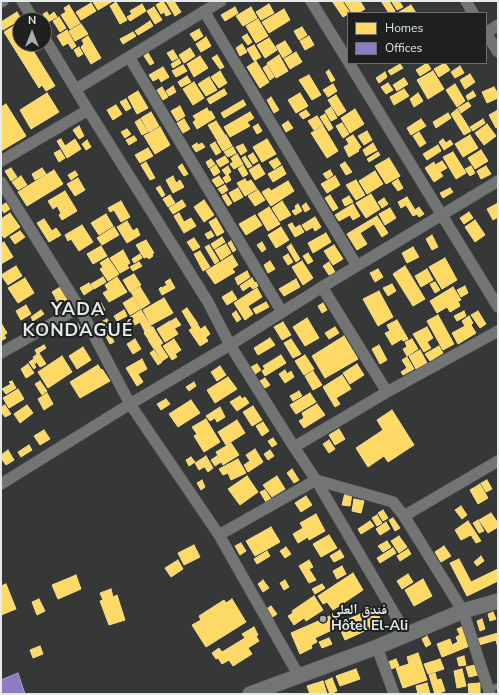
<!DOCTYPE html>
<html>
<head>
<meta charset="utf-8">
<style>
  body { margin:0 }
  #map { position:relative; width:499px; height:695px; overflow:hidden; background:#353837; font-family:"Nunito Sans",sans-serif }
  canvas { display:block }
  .frame { position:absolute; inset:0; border:2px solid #e5e9e8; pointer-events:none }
  .legend { position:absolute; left:347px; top:12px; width:140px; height:52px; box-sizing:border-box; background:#1d201f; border:1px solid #6d706f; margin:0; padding:5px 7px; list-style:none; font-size:12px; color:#e5e9e8 }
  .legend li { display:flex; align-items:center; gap:8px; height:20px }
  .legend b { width:20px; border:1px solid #6d706f }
  .north { position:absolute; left:12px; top:12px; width:40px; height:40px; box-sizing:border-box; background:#1d201f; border:1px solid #6d706f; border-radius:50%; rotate:0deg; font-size:11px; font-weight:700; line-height:16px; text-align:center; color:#e5e9e8 }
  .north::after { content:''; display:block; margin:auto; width:14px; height:18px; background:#a7abaa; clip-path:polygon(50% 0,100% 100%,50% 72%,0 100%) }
</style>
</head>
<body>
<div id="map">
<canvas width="499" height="695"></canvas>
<div class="frame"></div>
<ul class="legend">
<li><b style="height:11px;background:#ffd966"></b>Homes</li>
<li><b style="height:11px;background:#8e7cc3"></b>Offices</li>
</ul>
<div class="north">N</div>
</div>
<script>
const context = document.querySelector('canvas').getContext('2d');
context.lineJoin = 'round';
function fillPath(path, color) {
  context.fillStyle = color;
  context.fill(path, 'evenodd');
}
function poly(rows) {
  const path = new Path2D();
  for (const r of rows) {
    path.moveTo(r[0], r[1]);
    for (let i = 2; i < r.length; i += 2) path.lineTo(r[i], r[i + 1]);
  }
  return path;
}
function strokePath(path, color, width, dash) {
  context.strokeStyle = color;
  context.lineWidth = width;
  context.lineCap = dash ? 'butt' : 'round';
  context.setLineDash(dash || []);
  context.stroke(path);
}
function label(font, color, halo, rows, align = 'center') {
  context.font = font + ' "Nunito Sans","Noto Naskh Arabic",sans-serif';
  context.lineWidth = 4;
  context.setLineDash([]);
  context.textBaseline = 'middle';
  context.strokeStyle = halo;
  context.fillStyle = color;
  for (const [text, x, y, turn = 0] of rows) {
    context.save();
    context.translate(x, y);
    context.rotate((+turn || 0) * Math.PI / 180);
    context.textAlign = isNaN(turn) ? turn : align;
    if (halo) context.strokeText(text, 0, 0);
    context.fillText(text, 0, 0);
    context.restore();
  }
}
const homes = poly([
  [95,1,113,1,98,10,93,2,95,1],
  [163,1,171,14,166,16,164,12,161,14,156,5,163,1],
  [166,1,174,1,181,12,175,16,166,1],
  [332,1,342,1,350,13,348,13,348,14,343,17,332,1],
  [344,1,360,1,365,9,358,13,352,13,344,1],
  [381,1,389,1,395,11,392,13,389,13,381,1],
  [393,1,399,1,403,7,397,10,392,2,393,1],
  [116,2,127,20,120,24,110,6,116,2],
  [91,3,96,11,81,20,76,12,91,3],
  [142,4,146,11,130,21,127,17,132,14,130,11,142,4],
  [269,4,274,13,261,20,256,12,269,4],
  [69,5,80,23,70,29,61,15,66,12,64,8,69,5],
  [411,5,416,13,399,13,399,12,411,5],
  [154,7,162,20,155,24,147,11,154,7],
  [235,7,238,13,225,21,221,15,235,7],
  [251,7,257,18,243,26,236,16,251,7],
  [284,9,290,20,269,33,262,22,284,9],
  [17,12,21,19,3,30,1,27,1,22,17,12],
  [47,12,49,16,54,12,57,17,48,22,43,14,47,12],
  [59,17,66,28,60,32,53,21,59,17],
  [258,19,268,36,256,43,246,26,258,19],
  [150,21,153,26,138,35,135,31,150,21],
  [17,24,19,27,20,26,20,44,29,44,55,86,46,91,42,85,39,88,4,32,17,24],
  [81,24,88,34,75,41,69,31,81,24],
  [302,27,307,35,299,40,294,31,302,27],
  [199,29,203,36,195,41,190,34,199,29],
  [67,30,76,46,72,49,68,43,63,46,57,36,67,30],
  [133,32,136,36,123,44,120,39,133,32],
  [247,34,252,42,248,45,242,37,247,34],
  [88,36,101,58,91,64,81,47,84,44,82,40,88,36],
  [309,36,314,45,305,50,300,41,309,36],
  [206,37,211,46,201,52,196,44,206,37],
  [269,38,277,50,265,58,257,45,269,38],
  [285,41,292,52,283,58,276,46,285,41],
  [242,44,247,52,240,56,236,48,242,44],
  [254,45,261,57,254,61,247,49,254,45],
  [79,47,83,54,78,57,74,50,79,47],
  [190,48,195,56,184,63,179,55,190,48],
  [173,50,178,58,172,61,167,53,173,50],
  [296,52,302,62,290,69,284,59,296,52],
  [148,53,154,63,150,65,144,56,148,53],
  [217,55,224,67,220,69,212,58,217,55],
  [279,55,288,71,276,78,267,63,279,55],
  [200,56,208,68,194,77,187,64,200,56],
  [179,59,181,63,173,68,171,64,179,59],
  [256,61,269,82,260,88,247,67,256,61],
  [427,63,431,69,420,76,416,70,427,63],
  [445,63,450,70,439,77,434,69,445,63],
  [400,64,403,68,391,75,388,71,400,64],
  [183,65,187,71,176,77,172,71,183,65],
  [267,65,274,77,270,80,263,68,267,65],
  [460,66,464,73,455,78,451,72,460,66],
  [163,67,169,77,161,82,159,78,153,81,149,75,163,67],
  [329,70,335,80,331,82,326,72,329,70],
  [220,71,227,83,219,88,211,77,220,71],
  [433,71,444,89,428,99,417,80,433,71],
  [385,72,387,77,379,83,376,78,385,72],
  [470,74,475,82,465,89,460,80,470,74],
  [309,75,321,95,312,100,299,80,309,75],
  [187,76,191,82,181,87,178,82,187,76],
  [209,77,217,90,206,96,198,84,209,77],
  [404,78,408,84,397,91,393,85,404,78],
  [194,82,204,98,193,105,183,89,194,82],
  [388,83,393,90,386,94,381,87,388,83],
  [333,84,337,91,328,97,323,90,333,84],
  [455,84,465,101,457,107,446,90,455,84],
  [173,86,176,92,169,96,166,91,173,86],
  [162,87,168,97,163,100,157,90,162,87],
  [494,87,498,94,498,98,487,103,482,92,494,87],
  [224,89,227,94,210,104,207,99,224,89],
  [404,89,409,96,394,105,390,97,404,89],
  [138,91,148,108,137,114,128,97,138,91],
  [473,91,476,96,468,100,466,96,473,91],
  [47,93,59,112,31,129,20,110,47,93],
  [300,93,308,106,296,113,288,100,300,93],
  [418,93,423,101,414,107,410,99,418,93],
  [336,95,346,111,338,116,328,100,336,95],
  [271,97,279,110,274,113,267,100,271,97],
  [126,99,131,108,126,111,120,102,126,99],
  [243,100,246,105,224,118,221,113,243,100],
  [468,102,471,106,461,113,458,108,468,102],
  [6,104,26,136,1,151,1,107,6,104],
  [116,105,122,114,113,120,107,110,116,105],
  [180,106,185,116,177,121,171,111,180,106],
  [331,107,337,118,331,121,325,111,331,107],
  [207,108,209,112,211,111,215,118,197,129,193,122,196,120,193,116,207,108],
  [355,109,364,124,350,133,341,118,355,109],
  [457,109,471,131,464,135,451,114,457,109],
  [306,110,310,115,303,119,299,114,306,110],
  [498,110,498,127,496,128,489,115,498,110],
  [151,112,159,126,149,132,141,118,151,112],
  [250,112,254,118,247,122,250,126,230,137,224,127,250,112],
  [448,113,451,118,436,128,433,122,448,113],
  [325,114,333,128,329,131,320,117,325,114],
  [317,116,323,125,314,130,308,121,317,116],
  [140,119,148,132,142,135,135,122,140,119],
  [184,119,190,129,183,133,177,123,184,119],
  [421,119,426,126,411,135,407,128,421,119],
  [483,119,485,123,473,131,470,127,483,119],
  [216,121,225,135,217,140,208,125,216,121],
  [288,121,293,128,286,132,282,125,288,121],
  [342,123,349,134,343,138,336,126,342,123],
  [258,124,262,131,257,134,253,127,258,124],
  [487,124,496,136,484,145,475,133,487,124],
  [79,126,84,136,79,139,73,130,79,126],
  [323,126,338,151,327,158,311,133,323,126],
  [160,127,170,145,155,154,144,136,160,127],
  [127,129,131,134,125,138,121,132,127,129],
  [367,131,372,140,364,145,358,136,367,131],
  [419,132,426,143,420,147,413,136,419,132],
  [226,135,232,146,223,151,217,141,226,135],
  [353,135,361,147,358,150,359,151,349,157,344,147,349,144,346,139,353,135],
  [470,135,478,148,463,157,455,144,470,135],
  [134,136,137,140,129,145,126,140,134,136],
  [61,139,65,146,75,139,81,149,67,158,57,141,61,139],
  [267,139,276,154,262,162,253,147,267,139],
  [443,139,446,143,450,140,453,144,444,150,439,142,443,139],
  [87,140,91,147,86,150,82,144,87,140],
  [215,142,221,152,216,155,210,145,215,142],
  [197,143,198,145,202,143,205,147,196,152,192,146,197,143],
  [373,143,377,150,366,156,363,150,373,143],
  [243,144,247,151,241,155,236,147,243,144],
  [438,145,441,151,427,160,423,154,438,145],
  [233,147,236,153,228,157,224,152,233,147],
  [148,148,153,156,140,163,135,155,148,148],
  [60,150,65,158,59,162,54,153,60,150],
  [481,150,488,161,475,169,468,158,481,150],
  [378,152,380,155,369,162,367,159,378,152],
  [453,152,466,173,456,179,443,157,453,152],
  [253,153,258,161,253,164,248,156,253,153],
  [237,154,243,164,234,169,230,164,233,162,231,158,237,154],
  [225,156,229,162,220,167,216,161,225,156],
  [245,156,252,166,248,168,242,158,245,156],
  [277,158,281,164,274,169,269,162,277,158],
  [389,158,400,176,386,184,375,166,389,158],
  [211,159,215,164,209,168,206,162,211,159],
  [442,161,447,168,440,172,443,176,434,182,425,168,434,162,435,165,442,161],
  [146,162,155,178,150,180,141,165,146,162],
  [345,162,352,172,346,175,340,165,345,162],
  [182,164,188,174,184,176,178,167,182,164],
  [259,164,265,174,255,180,249,170,259,164],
  [216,165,220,172,214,176,210,169,216,165],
  [243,165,248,174,243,177,238,169,243,165],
  [228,166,231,172,226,175,222,170,228,166],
  [282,166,286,174,273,182,268,174,282,166],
  [471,166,475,173,470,176,465,169,471,166],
  [486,166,491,174,481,179,477,171,486,166],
  [11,168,17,177,11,181,5,171,11,168],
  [42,168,46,174,35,180,32,174,42,168],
  [54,170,63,184,27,206,18,192,54,170],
  [330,170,333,175,327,179,323,174,330,170],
  [75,171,78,175,71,180,68,175,75,171],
  [375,171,383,184,367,194,359,181,375,171],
  [228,174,231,180,226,183,223,178,228,174],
  [21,176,27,185,18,190,12,182,21,176],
  [173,176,176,183,180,180,184,187,173,193,166,180,173,176],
  [219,176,224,183,217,187,212,180,219,176],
  [335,176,340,185,327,193,321,184,335,176],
  [78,178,85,190,75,196,67,184,78,178],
  [245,179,247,182,251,180,257,189,245,196,237,183,245,179],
  [398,179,403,188,398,191,392,183,398,179],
  [356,180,365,195,356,200,346,185,356,180],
  [288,181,294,191,271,206,262,192,269,188,271,191,288,181],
  [225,185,228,190,222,194,218,189,225,185],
  [160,186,165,195,162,197,156,188,160,186],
  [238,188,243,197,234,202,229,193,238,188],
  [450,188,453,192,443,198,440,193,450,188],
  [258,190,265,200,255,206,248,196,258,190],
  [65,191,77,211,62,220,59,215,61,213,57,206,53,209,48,201,65,191],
  [226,194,232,203,228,206,222,196,226,194],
  [371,194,380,209,366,218,356,203,371,194],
  [170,195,175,203,168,207,163,199,170,195],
  [330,195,338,208,333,211,325,198,330,195],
  [349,196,353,202,345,206,342,200,349,196],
  [407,197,415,210,419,207,424,214,419,217,417,214,413,216,406,205,401,208,398,202,407,197],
  [384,198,388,204,382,208,378,202,384,198],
  [182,200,186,206,173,214,169,208,182,200],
  [204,200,214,215,204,222,194,207,204,200],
  [121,201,130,217,121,222,114,210,110,212,108,208,121,201],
  [282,201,291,215,280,221,272,208,282,201],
  [6,203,10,209,4,213,1,208,1,206,6,203],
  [306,203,310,209,305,212,302,206,306,203],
  [498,203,498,217,493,220,487,209,498,203],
  [298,204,302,211,295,215,292,211,296,209,295,206,298,204],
  [353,204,360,216,353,220,350,215,339,221,335,215,353,204],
  [269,207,280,224,268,231,258,214,269,207],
  [390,208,396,218,385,225,379,214,390,208],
  [469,212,473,218,464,224,460,218,469,212],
  [10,213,20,227,4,238,1,233,1,219,10,213],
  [179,213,184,222,191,218,196,226,184,233,174,216,179,213],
  [106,214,113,226,99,235,91,223,106,214],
  [255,215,262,225,246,235,239,224,255,215],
  [377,216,388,233,382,237,374,224,360,233,367,244,357,250,347,234,377,216],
  [315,217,321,227,315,231,313,227,306,231,302,225,315,217],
  [216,218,224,232,217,236,209,222,216,218],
  [44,219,52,231,56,228,61,235,49,242,37,223,44,219],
  [475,220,485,235,475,242,465,227,475,220],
  [127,221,133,231,137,228,140,235,127,243,117,227,127,221],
  [292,223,295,228,300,225,304,232,295,237,288,225,292,223],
  [82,225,93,242,79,251,71,239,68,241,65,235,82,225],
  [114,227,119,235,102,245,97,238,114,227],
  [281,227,289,240,276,248,268,235,281,227],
  [20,231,25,237,15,244,10,237,20,231],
  [211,231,214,236,208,239,205,234,211,231],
  [326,233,331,242,313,253,308,243,326,233],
  [432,235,438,247,432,250,426,239,432,235],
  [222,237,225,242,214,249,211,244,222,237],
  [194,238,200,247,193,251,187,242,194,238],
  [146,240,154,253,152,254,153,256,149,259,147,257,144,258,136,245,146,240],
  [231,241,236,250,233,252,228,243,231,241],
  [4,242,13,257,1,264,1,244,4,242],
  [262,242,266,249,262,252,257,245,262,242],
  [226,244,231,253,221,260,215,250,226,244],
  [291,244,300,259,296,262,287,247,291,244],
  [209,245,219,261,215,264,205,247,209,245],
  [334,245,343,259,333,265,324,251,334,245],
  [101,246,107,256,93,264,87,254,101,246],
  [413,247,419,257,407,263,402,253,413,247],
  [123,250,130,263,127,265,129,268,120,273,110,258,123,250],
  [200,251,210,267,203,271,194,254,200,251],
  [308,253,313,261,308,264,303,256,308,253],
  [140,254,142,258,134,263,132,259,140,254],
  [288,254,293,262,288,265,283,257,288,254],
  [232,255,238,265,232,269,235,272,215,284,206,271,232,255],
  [108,258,119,274,108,281,100,269,103,267,100,263,108,258],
  [445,258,457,280,442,289,429,267,445,258],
  [270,261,275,269,268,273,264,265,270,261],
  [302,261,313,278,303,285,292,267,302,261],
  [139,262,142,266,133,271,130,267,139,262],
  [329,262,335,272,329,275,323,266,329,262],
  [16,266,22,276,8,285,1,275,16,266],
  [405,266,425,299,413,306,393,274,405,266],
  [378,269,383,277,375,282,370,273,378,269],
  [427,269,433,280,421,287,415,276,427,269],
  [247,271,250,277,238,285,235,278,247,271],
  [134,274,141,285,130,292,123,280,134,274],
  [103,277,106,282,94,289,91,284,103,277],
  [117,277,127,292,109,302,103,293,108,290,105,285,117,277],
  [25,278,34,293,18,303,8,288,25,278],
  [252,278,255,283,256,282,258,286,253,289,250,286,243,291,240,286,252,278],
  [170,279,175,288,162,295,159,289,161,287,162,288,167,285,165,282,170,279],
  [296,279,300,287,284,296,279,289,296,279],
  [435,282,440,290,435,293,430,284,435,282],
  [89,283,93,289,84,295,80,288,89,283],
  [392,284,396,291,388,296,383,288,392,284],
  [62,286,65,291,55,297,52,292,62,286],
  [465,286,468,293,461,297,457,290,465,286],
  [140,287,150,303,141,309,131,292,140,287],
  [453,287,461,300,458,301,460,306,450,312,447,307,437,313,430,301,453,287],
  [257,288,262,297,248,306,253,314,245,320,234,303,257,288],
  [65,291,69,298,59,304,55,298,65,291],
  [232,291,237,299,227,305,222,297,232,291],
  [379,291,393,317,378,326,363,299,379,291],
  [133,297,140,309,130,315,123,303,133,297],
  [164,298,173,313,151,325,143,310,164,298],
  [266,302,269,307,256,314,253,309,266,302],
  [101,303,105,310,95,316,91,309,101,303],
  [323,303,327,310,322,313,318,306,323,303],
  [26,305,31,314,21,320,16,311,26,305],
  [187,308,198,324,192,328,182,311,187,308],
  [41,310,44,314,33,321,31,317,41,310],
  [124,310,127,316,117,321,114,316,124,310],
  [141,310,152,328,145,332,140,322,135,325,130,317,141,310],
  [236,311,241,319,237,322,232,314,236,311],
  [464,311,466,316,457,321,454,316,464,311],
  [478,311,486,324,480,328,471,315,478,311],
  [438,315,454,344,443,350,427,321,438,315],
  [469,316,473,323,471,325,476,333,458,344,452,333,465,326,462,321,469,316],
  [176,318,181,325,175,328,171,321,176,318],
  [307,318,319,338,305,346,293,327,307,318],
  [107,319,112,328,104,332,99,323,107,319],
  [397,320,408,339,403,341,402,339,392,345,385,333,390,331,387,325,397,320],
  [170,321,178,334,165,342,157,329,170,321],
  [283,322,291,335,282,340,274,327,283,322],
  [1,323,7,333,4,335,6,338,1,341,1,323],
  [78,324,82,330,76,333,73,327,78,324],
  [198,325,208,341,200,346,189,330,198,325],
  [205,326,210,334,206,337,201,329,205,326],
  [153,327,157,334,148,339,144,333,153,327],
  [335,327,339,333,329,339,325,333,335,327],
  [427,327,433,338,427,342,431,348,424,352,413,334,427,327],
  [108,330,114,342,110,344,104,333,108,330],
  [157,334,163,343,154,349,148,340,157,334],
  [344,336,358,359,325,378,312,356,344,336],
  [270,338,275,345,258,355,254,348,270,338],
  [135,339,141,349,133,354,127,344,135,339],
  [174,339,181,350,175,354,168,343,174,339],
  [291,339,301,354,293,358,284,343,291,339],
  [412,339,418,349,407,356,403,349,407,347,405,342,412,339],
  [168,343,177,357,172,360,163,346,168,343],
  [44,345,46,348,37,354,35,350,44,345],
  [160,345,168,357,162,361,155,349,160,345],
  [379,345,387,360,380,364,372,349,379,345],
  [439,346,443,353,430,361,425,354,439,346],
  [83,347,91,360,77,369,69,356,83,347],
  [154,350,162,362,158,365,150,353,154,350],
  [420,350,427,363,416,369,409,356,420,350],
  [39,353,46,364,40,367,33,357,39,353],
  [281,355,286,363,265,376,262,371,265,369,263,366,281,355],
  [305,355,314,369,304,375,295,361,305,355],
  [62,356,72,372,48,388,38,372,62,356],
  [407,357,414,369,403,375,401,372,407,368,402,360,407,357],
  [34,359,36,363,34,364,36,367,34,369,29,362,34,359],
  [142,359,147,369,138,374,143,382,137,386,126,368,142,359],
  [28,364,34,373,26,378,21,369,28,364],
  [257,364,261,370,255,374,251,367,257,364],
  [357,364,364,375,350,384,343,373,357,364],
  [98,365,101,370,102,369,110,381,80,398,70,382,98,365],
  [220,366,226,375,217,381,211,372,220,366],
  [285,370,287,374,291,371,294,377,285,383,279,374,285,370],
  [313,371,322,385,313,390,305,376,313,371],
  [342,375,351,389,336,398,340,404,335,407,323,387,342,375],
  [228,377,237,389,215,403,207,390,228,377],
  [265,378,270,385,265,388,260,381,265,378],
  [12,381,16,388,6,394,2,389,11,384,9,382,12,381],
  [40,381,47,391,42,395,35,384,40,381],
  [194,382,196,386,189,391,186,387,194,382],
  [18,389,24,399,9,408,3,398,18,389],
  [299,391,302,396,293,401,290,396,299,391],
  [47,393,53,404,44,410,38,399,47,393],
  [310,393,316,402,296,414,290,405,310,393],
  [240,396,242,399,245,397,249,403,237,411,230,402,240,396],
  [166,399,170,404,161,410,157,404,166,399],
  [191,400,200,413,178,427,169,414,191,400],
  [317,404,325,415,304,428,299,421,304,418,302,413,317,404],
  [5,405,11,414,5,417,1,411,1,407,5,405],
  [27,405,33,413,20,423,14,414,27,405],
  [253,406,262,420,252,426,243,412,253,406],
  [220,407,225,417,217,422,215,418,210,421,206,416,220,407],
  [392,410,414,445,388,462,384,456,368,467,356,448,383,430,377,420,392,410],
  [206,419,220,442,204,452,194,436,197,434,192,427,206,419],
  [237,420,245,433,226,445,218,432,237,420],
  [263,422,269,431,262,436,256,426,263,422],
  [339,429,345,439,335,445,329,435,339,429],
  [44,430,50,439,40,445,34,436,44,430],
  [273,438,277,444,272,447,268,441,273,438],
  [329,440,335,449,329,453,323,444,329,440],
  [231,443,239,455,223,465,216,452,231,443],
  [29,445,32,450,21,457,18,452,29,445],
  [255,449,263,462,248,472,244,465,250,461,246,455,255,449],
  [8,450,14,460,6,465,1,458,1,455,8,450],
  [270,450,274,456,268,460,264,454,270,450],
  [206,456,213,468,208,472,200,460,206,456],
  [217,456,221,462,215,466,211,460,217,456],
  [191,457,195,462,189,466,186,460,191,457],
  [238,459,246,473,231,480,228,473,223,475,219,469,238,459],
  [200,460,204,467,199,470,195,463,200,460],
  [292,469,299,480,294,483,287,473,292,469],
  [247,476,258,492,240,505,228,489,247,476],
  [277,476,285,489,272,497,263,485,277,476],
  [202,480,205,487,201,490,197,483,202,480],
  [487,480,492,489,486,492,481,483,487,480],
  [480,484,488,498,478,504,470,490,480,484],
  [265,490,271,499,266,502,260,492,265,490],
  [345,493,352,494,350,506,342,505,345,493],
  [306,496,312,505,301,512,295,503,306,496],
  [354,499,364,501,361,513,352,511,354,499],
  [461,506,467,515,462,519,455,510,461,506],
  [383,510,388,518,383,521,378,513,383,510],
  [491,513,498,523,498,527,488,533,479,520,491,513],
  [316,514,325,531,309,540,308,537,298,543,293,534,303,528,300,523,316,514],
  [377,515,382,523,377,526,372,518,377,515],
  [393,518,400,528,395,531,389,520,393,518],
  [478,520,484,531,479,533,473,523,478,520],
  [370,521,374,526,361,534,358,529,370,521],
  [468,521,481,541,476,543,471,535,461,540,455,530,468,521],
  [386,522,390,529,380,535,376,529,386,522],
  [271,527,280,542,255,556,246,541,271,527],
  [329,535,337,548,321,557,313,544,329,535],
  [399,536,407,547,399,553,391,541,399,536],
  [387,541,391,547,383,552,378,546,387,541],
  [241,543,246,551,240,555,235,546,241,543],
  [194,545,200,557,184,565,178,553,194,545],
  [444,546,451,556,441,562,435,552,444,546],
  [286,547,291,554,285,558,280,551,286,547],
  [393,548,396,553,380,563,377,558,393,548],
  [408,549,411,554,400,561,397,556,408,549],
  [340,550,344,557,334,562,330,556,340,550],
  [267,551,270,556,257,564,254,559,267,551],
  [481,556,484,561,477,566,474,562,481,556],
  [459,559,471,582,498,569,498,581,467,596,450,563,459,559],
  [178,560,183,569,171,577,165,568,178,560],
  [309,560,313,567,309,569,316,580,309,583,299,566,309,560],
  [342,566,346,574,337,579,333,571,342,566],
  [353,573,363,590,333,610,327,602,323,604,318,596,353,573],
  [408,574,413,582,402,589,397,581,408,574],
  [76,575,81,589,58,599,52,585,76,575],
  [423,579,432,596,414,606,405,590,423,579],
  [263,580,269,588,263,592,258,584,263,580],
  [285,580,289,587,284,590,280,583,285,580],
  [6,584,16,609,1,615,1,586,6,584],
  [322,584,325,588,315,594,312,589,322,584],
  [111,589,113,597,117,595,125,620,109,625,100,601,103,600,100,593,111,589],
  [314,596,323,610,306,621,304,618,294,625,288,616,293,613,292,611,314,596],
  [39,599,45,611,37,615,32,602,39,599],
  [232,599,246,622,206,647,192,625,201,620,199,616,224,600,226,603,232,599],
  [271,606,277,614,271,618,265,610,271,606],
  [375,607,382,623,345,640,338,624,375,607],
  [493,612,496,619,490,621,488,614,493,612],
  [330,616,336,628,315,638,317,642,311,645,312,648,300,654,291,633,330,616],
  [482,619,485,629,480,631,477,621,482,619],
  [464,626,472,645,442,657,437,644,450,639,452,645,458,642,456,637,460,635,457,629,464,626],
  [254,627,258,635,256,636,259,641,248,648,252,654,233,666,229,660,222,664,218,658,216,659,212,653,219,648,222,652,245,638,242,634,254,627],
  [498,633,498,648,496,640,479,645,477,639,498,633],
  [427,636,431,644,426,647,422,639,427,636],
  [329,638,332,644,322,648,319,642,329,638],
  [40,646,43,654,33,658,30,650,40,646],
  [418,653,427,680,403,688,396,668,409,664,407,657,418,653],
  [464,656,466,665,459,666,457,658,464,656],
  [396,659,399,666,391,669,388,662,396,659],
  [440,659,444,669,428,674,424,664,440,659],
  [475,665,478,675,469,677,466,667,475,665],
  [356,669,360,679,340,686,336,676,356,669],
  [462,669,466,686,457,688,454,671,462,669],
  [435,673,437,680,441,679,445,691,436,694,435,694,429,675,435,673],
  [332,678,337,691,330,694,325,681,332,678],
  [323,681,327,694,310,694,307,686,323,681],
  [427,683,430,694,418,694,416,686,427,683],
  [480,683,480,694,469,694,468,684,480,683]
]);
const offices = poly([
  [18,673,25,694,1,694,1,680,18,673]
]);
const lane = poly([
  [488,690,498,686]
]);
const street = poly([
  [22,1,34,20],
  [311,1,348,61],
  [466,1,473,13],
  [1,2,3,1],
  [204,11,357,266],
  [486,33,498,52],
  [486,33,498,25],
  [44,37,88,110,208,302,230,345,294,447,316,480,407,635],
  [129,57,282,312],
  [349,63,498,307],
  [76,89,129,57,221,1],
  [1,161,88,110],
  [1,182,79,307,130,404,219,535,299,676],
  [322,287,387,392],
  [1,353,43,329,79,307],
  [294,447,387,392,498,331],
  [1,484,130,404,230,345,322,287,498,181],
  [404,516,498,461],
  [219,535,316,480,393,502,404,516,463,611,490,694],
  [377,647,394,694]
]);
const secondary = poly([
  [250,694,377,647,463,611,498,601]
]);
const markers = [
  [323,619,4,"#a7abaa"]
];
const poiNames = [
  ["فندق العلي",331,611],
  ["Hôtel El-Ali",331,627]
];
const districtNames = [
  ["YADA",78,311],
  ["KONDAGUÉ",78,332]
];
fillPath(homes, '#ffd966');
strokePath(homes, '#f7de8d', 1);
fillPath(offices, '#8e7cc3');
strokePath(offices, '#a89dce', 1);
strokePath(lane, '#525453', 7);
strokePath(street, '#525453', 12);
strokePath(secondary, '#525453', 16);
strokePath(lane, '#737575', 5.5);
strokePath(street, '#737575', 11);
strokePath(secondary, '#737575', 15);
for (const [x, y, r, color] of markers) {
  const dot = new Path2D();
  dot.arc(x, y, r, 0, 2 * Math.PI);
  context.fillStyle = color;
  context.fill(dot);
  strokePath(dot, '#1d201f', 1.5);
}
label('bold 14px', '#e5e9e8', '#1d201f', poiNames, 'left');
context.letterSpacing = '1px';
label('bold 18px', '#e5e9e8', '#1d201f', districtNames);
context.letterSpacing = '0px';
</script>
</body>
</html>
